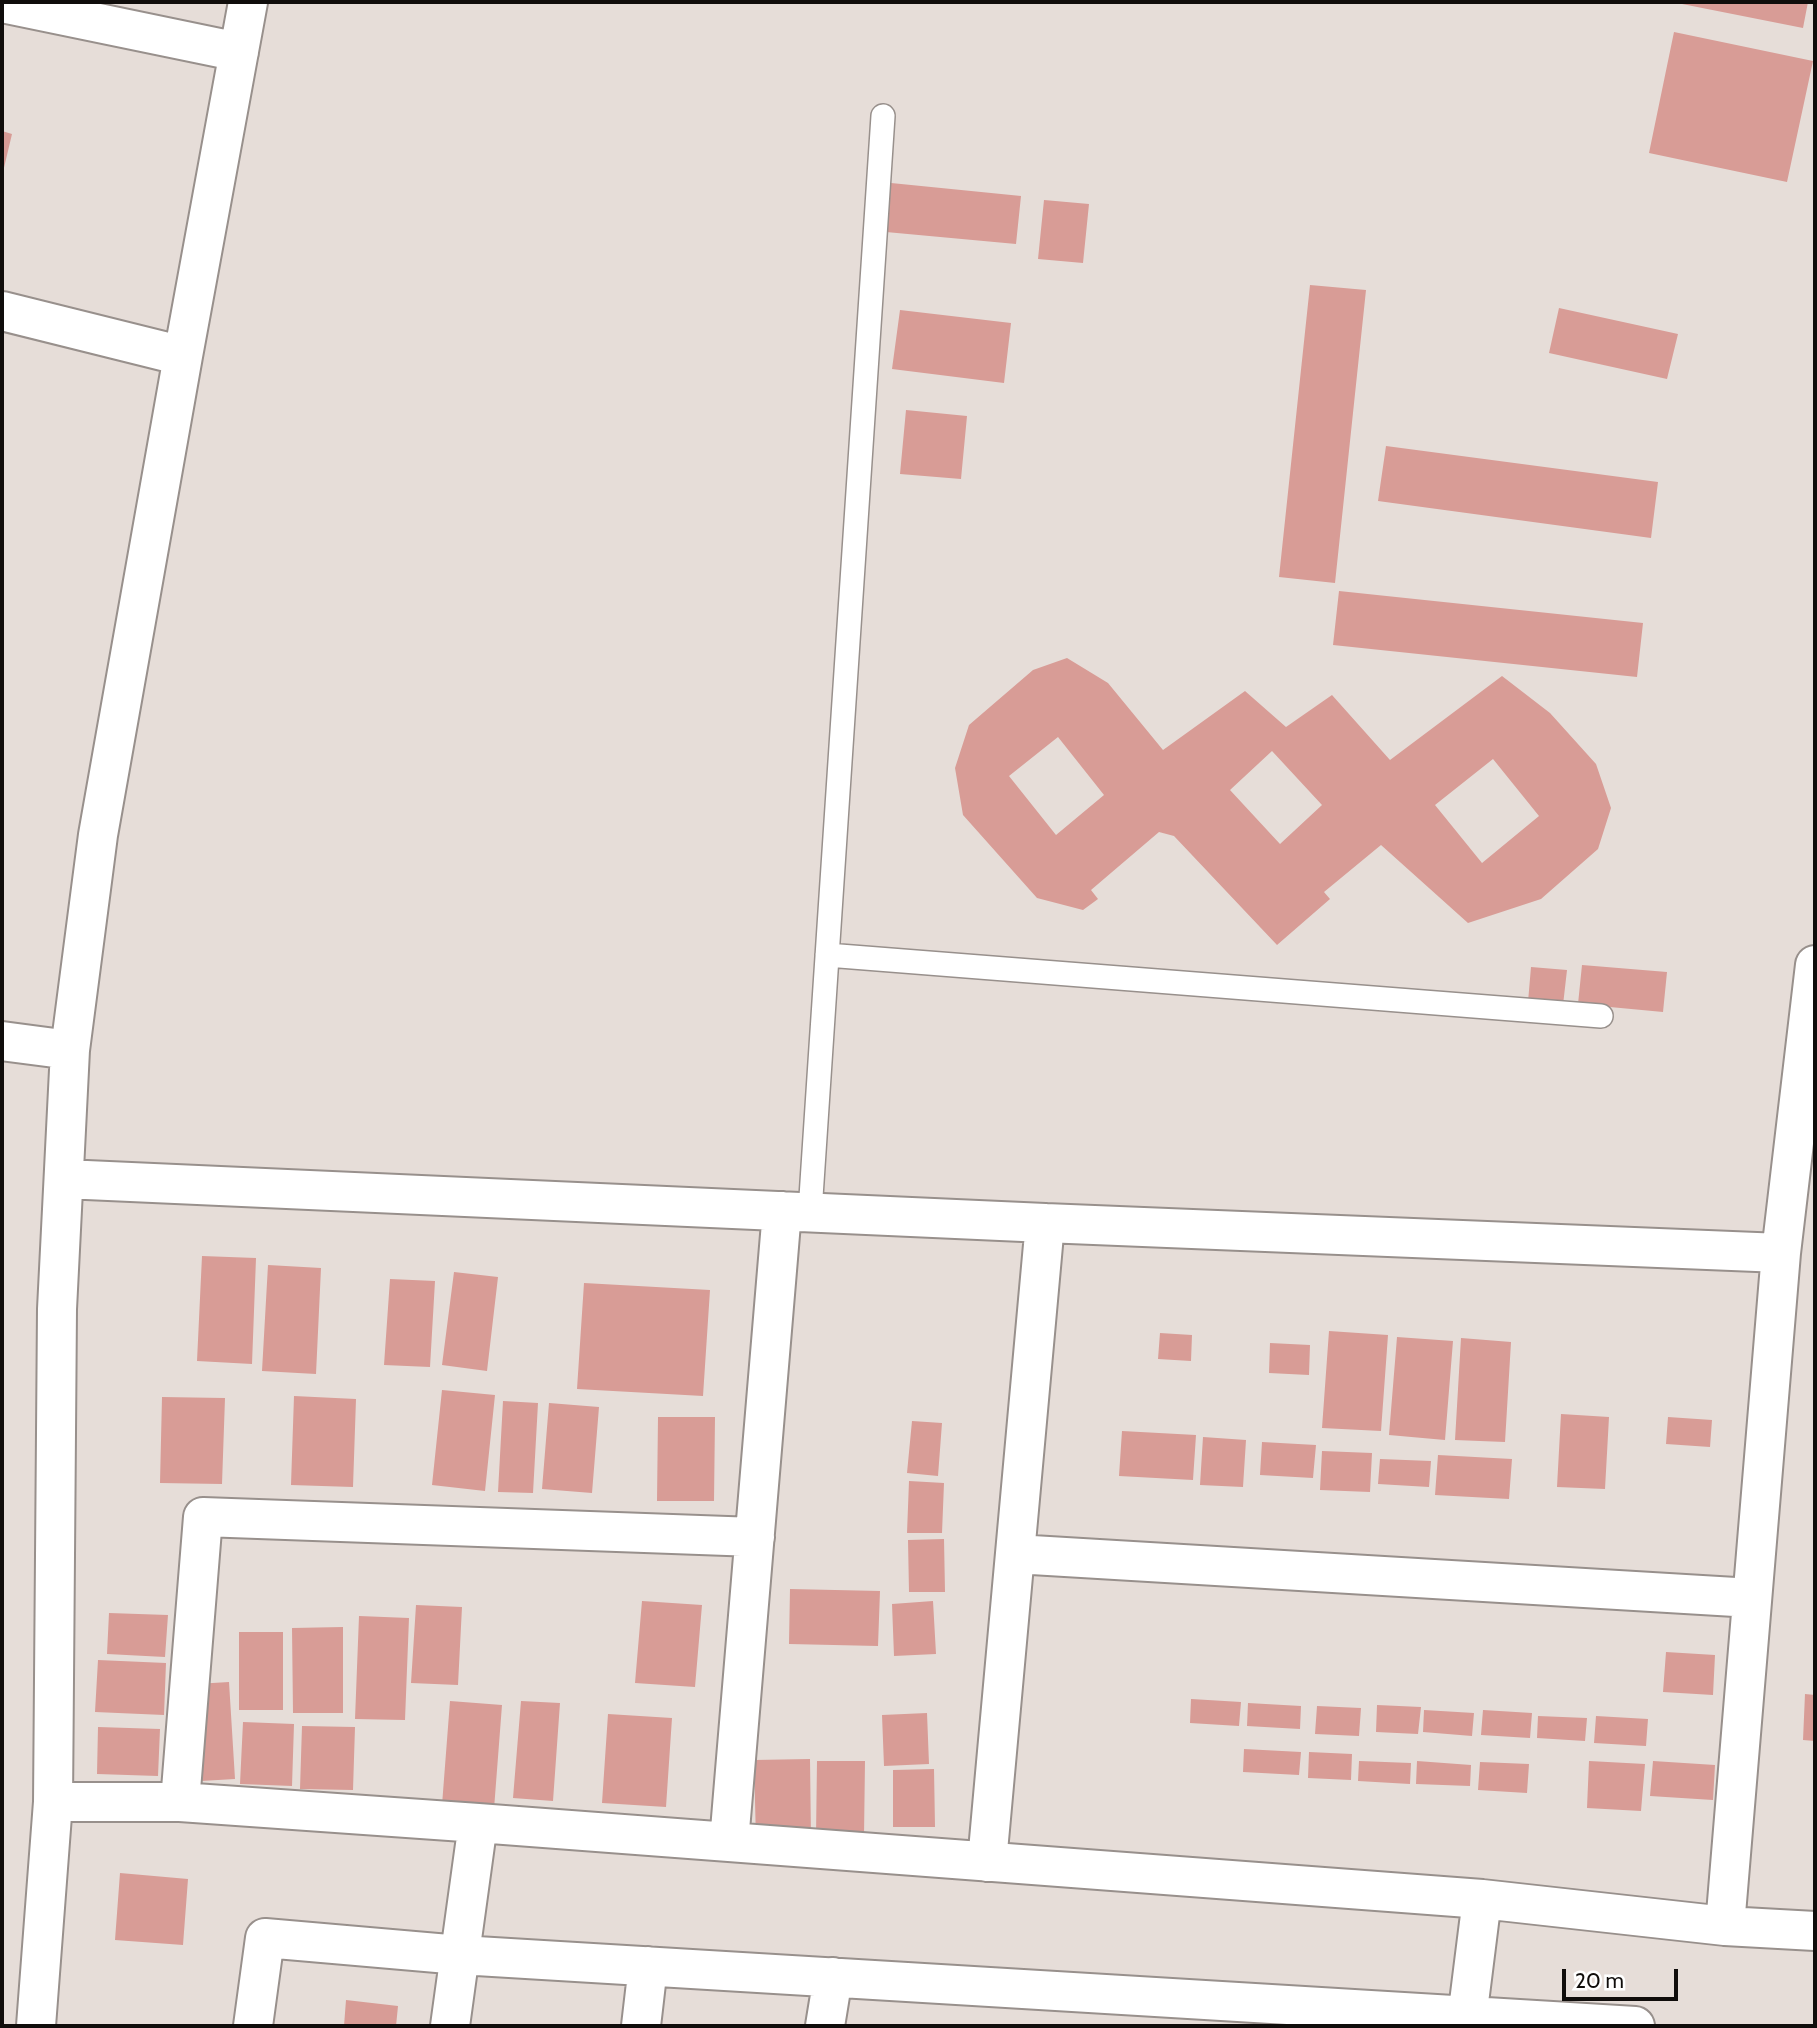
<!DOCTYPE html>
<html>
<head>
<meta charset="utf-8">
<style>
  body { margin:0 }
  #map { position:relative; width:1817px; height:2028px; overflow:hidden; background:#e6ddd8; font-family:Cabin,sans-serif }
  canvas { display:block }
  .frame { position:absolute; inset:0; border:4px solid #100d0b; pointer-events:none }
  .scale { position:absolute; left:1562px; top:1969px; width:116px; height:32px; box-sizing:border-box; border:4px solid #100d0b; border-top:0; padding-left:9px; font-size:21px; line-height:24px; white-space:nowrap; color:#100d0b; -webkit-text-stroke:5px #fff; paint-order:stroke }
</style>
</head>
<body>
<div id="map">
<canvas width="1817" height="2028"></canvas>
<div class="frame"></div>
<div class="scale">20 m</div>
</div>
<script>
const context = document.querySelector('canvas').getContext('2d');
context.lineJoin = 'round';
function fillPath(path, color) {
  context.fillStyle = color;
  context.fill(path, 'evenodd');
}
function poly(rows) {
  const path = new Path2D();
  for (const r of rows) {
    path.moveTo(r[0], r[1]);
    for (let i = 2; i < r.length; i += 2) path.lineTo(r[i], r[i + 1]);
  }
  return path;
}
function strokePath(path, color, width, dash) {
  context.strokeStyle = color;
  context.lineWidth = width;
  context.lineCap = dash ? 'butt' : 'round';
  context.setLineDash(dash || []);
  context.stroke(path);
}
const building = poly([
  [1672,2,1808,2,1803,28],
  [1674,32,1813,61,1787,182,1649,153],
  [2,131,12,134,3,172,2,172],
  [891,183,1021,196,1016,244,886,232],
  [1044,200,1089,204,1083,263,1038,259],
  [1310,285,1366,290,1335,583,1279,577],
  [1559,308,1678,334,1667,379,1549,353],
  [900,310,1011,323,1004,383,892,369],
  [906,410,967,416,961,479,900,474],
  [1386,446,1658,482,1651,538,1378,501],
  [1339,591,1643,623,1637,677,1333,645],
  [1067,658,1108,683,1163,750,1245,691,1286,727,1332,695,1390,760,1502,676,1550,713,1596,764,1611,808,1598,849,1541,899,1468,923,1381,845,1324,892,1330,899,1277,945,1174,836,1159,832,1091,890,1098,899,1083,910,1037,898,963,815,955,768,969,725,1033,670],
  [1058,737,1104,795,1056,835,1009,776],
  [1272,751,1322,805,1280,844,1230,790],
  [1493,759,1539,816,1482,863,1435,805],
  [1582,965,1667,972,1663,1012,1578,1004],
  [1531,967,1567,970,1563,1005,1528,1002],
  [202,1256,256,1258,252,1364,197,1361],
  [268,1265,321,1268,316,1374,262,1371],
  [454,1272,498,1277,487,1371,442,1365],
  [390,1279,435,1281,430,1367,384,1365],
  [584,1283,710,1290,703,1396,577,1389],
  [1329,1331,1388,1335,1381,1431,1322,1428],
  [1160,1333,1192,1335,1191,1361,1158,1359],
  [1397,1337,1453,1341,1445,1440,1389,1435],
  [1461,1338,1511,1342,1505,1442,1455,1440],
  [1270,1343,1310,1345,1309,1375,1269,1373],
  [442,1390,495,1395,485,1491,432,1485],
  [294,1396,356,1399,353,1487,291,1485],
  [162,1397,225,1398,222,1484,160,1483],
  [503,1401,538,1403,533,1493,498,1492],
  [549,1403,599,1407,592,1493,542,1489],
  [1561,1414,1609,1417,1605,1489,1557,1487],
  [658,1417,715,1417,714,1501,657,1501],
  [1668,1417,1712,1420,1710,1447,1666,1444],
  [912,1421,942,1423,938,1476,907,1473],
  [1122,1431,1196,1435,1193,1480,1119,1476],
  [1203,1437,1246,1440,1243,1487,1200,1485],
  [1262,1442,1316,1445,1313,1478,1260,1475],
  [1322,1451,1372,1453,1370,1492,1320,1490],
  [1438,1455,1512,1459,1509,1499,1435,1495],
  [1380,1459,1431,1461,1429,1487,1378,1484],
  [909,1481,944,1483,942,1533,907,1533],
  [944,1539,945,1592,909,1592,908,1540],
  [790,1589,880,1591,878,1646,789,1644],
  [642,1601,702,1605,695,1687,635,1683],
  [933,1601,936,1654,894,1656,892,1604],
  [416,1605,462,1607,458,1685,411,1683],
  [109,1613,168,1615,165,1657,107,1654],
  [359,1616,409,1618,405,1720,355,1719],
  [343,1627,343,1713,293,1713,292,1628],
  [239,1632,283,1632,283,1710,239,1710],
  [1666,1652,1715,1655,1713,1695,1663,1692],
  [98,1660,166,1663,164,1715,95,1712],
  [229,1682,235,1779,201,1781,196,1684],
  [1805,1694,1815,1695,1815,1741,1803,1740],
  [1191,1699,1241,1702,1239,1726,1190,1723],
  [450,1701,502,1705,494,1809,442,1805],
  [521,1701,560,1703,553,1801,513,1798],
  [1248,1703,1301,1706,1300,1729,1247,1726],
  [1377,1705,1421,1707,1418,1734,1376,1732],
  [1317,1706,1361,1708,1359,1736,1315,1734],
  [1424,1710,1474,1713,1472,1736,1423,1732],
  [1483,1710,1532,1713,1530,1738,1481,1735],
  [927,1713,929,1764,884,1766,882,1715],
  [608,1714,672,1718,666,1807,602,1803],
  [1538,1716,1587,1718,1585,1741,1537,1738],
  [1596,1716,1648,1719,1646,1746,1594,1743],
  [243,1722,294,1724,292,1786,240,1784],
  [302,1726,355,1727,353,1790,300,1789],
  [98,1727,160,1729,158,1776,97,1774],
  [1244,1749,1301,1752,1299,1775,1243,1772],
  [1309,1752,1352,1754,1351,1780,1308,1778],
  [810,1759,811,1839,756,1841,754,1760],
  [817,1761,865,1761,864,1836,816,1836],
  [1359,1761,1411,1763,1410,1784,1358,1781],
  [1417,1761,1471,1765,1470,1786,1416,1784],
  [1589,1761,1645,1764,1641,1811,1587,1808],
  [1653,1761,1715,1765,1713,1800,1650,1796],
  [1480,1762,1529,1764,1527,1793,1478,1790],
  [934,1769,935,1827,893,1827,893,1770],
  [120,1873,188,1879,183,1945,115,1940],
  [346,2000,398,2006,396,2026,344,2026]
]);
const service = poly([
  [827,955,1601,1016],
  [810,1212,883,116]
]);
const minor = poly([
  [2,3,239,52],
  [2,311,183,356],
  [2,1041,70,1050],
  [64,1179,1045,1223,1781,1253],
  [1015,1554,1752,1598],
  [53,1802,180,1802,478,1823,1482,1899,1725,1926,1815,1931],
  [180,1802,203,1517,755,1537],
  [729,1842,782,1211],
  [987,1862,1045,1223],
  [1725,1926,1781,1253,1815,965],
  [36,2026,53,1802,57,1309,70,1050,98,835,183,356,248,2],
  [253,2026,265,1938,460,1955,1635,2026],
  [450,2026,478,1823],
  [641,2026,648,1966],
  [825,2026,833,1977],
  [1466,2026,1482,1899]
]);
fillPath(building, '#d89c96');
strokePath(service, '#98908c', 26);
strokePath(minor, '#98908c', 42);
strokePath(service, '#fff', 23);
strokePath(minor, '#fff', 38);
</script>
</body>
</html>
